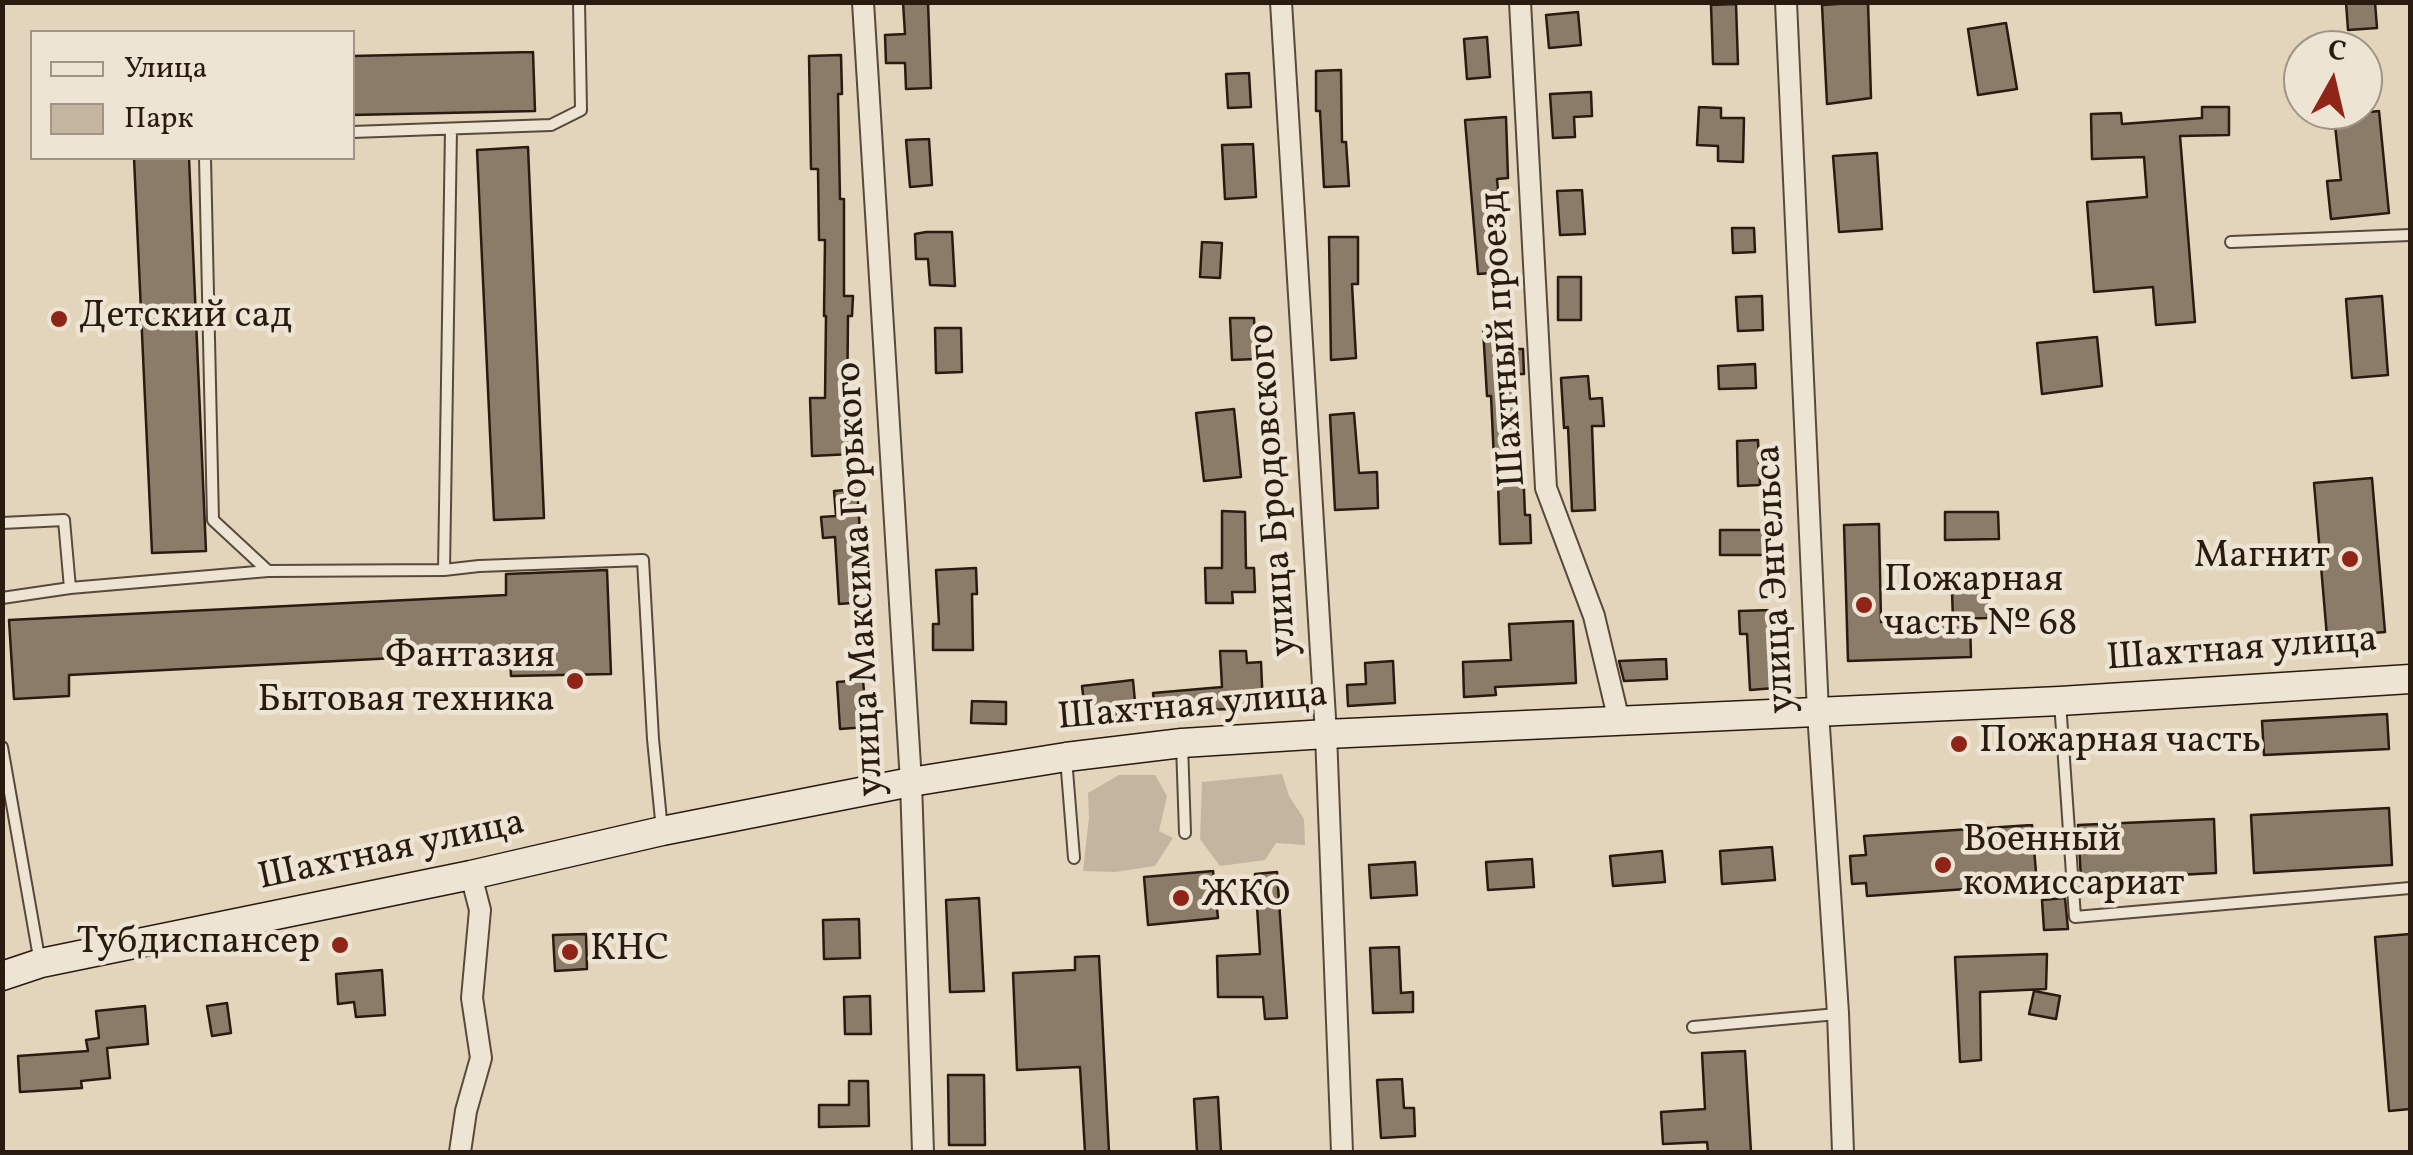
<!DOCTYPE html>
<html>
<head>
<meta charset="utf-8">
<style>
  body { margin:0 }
  #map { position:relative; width:2413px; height:1155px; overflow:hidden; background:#e3d5bc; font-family:Vollkorn,serif }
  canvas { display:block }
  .frame { position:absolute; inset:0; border:5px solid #291b10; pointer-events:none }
  .legend { position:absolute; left:30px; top:30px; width:325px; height:130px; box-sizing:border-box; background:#ede4d3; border:2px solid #9f9485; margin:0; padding:12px 18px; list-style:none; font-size:30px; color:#291b10 }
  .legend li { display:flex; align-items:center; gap:20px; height:50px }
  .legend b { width:50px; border:2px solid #9f9485 }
  .north { position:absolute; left:2283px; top:30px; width:100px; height:100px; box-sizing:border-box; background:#ede4d3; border:2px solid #9f9485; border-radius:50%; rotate:8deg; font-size:28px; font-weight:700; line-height:40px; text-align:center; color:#291b10 }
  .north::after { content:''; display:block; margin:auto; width:35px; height:45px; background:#8f2418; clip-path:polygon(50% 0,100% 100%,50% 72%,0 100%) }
</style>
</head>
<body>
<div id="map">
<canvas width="2413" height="1155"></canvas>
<div class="frame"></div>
<ul class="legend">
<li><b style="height:12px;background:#ede4d3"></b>Улица</li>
<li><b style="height:28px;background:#c3b59f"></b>Парк</li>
</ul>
<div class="north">С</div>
</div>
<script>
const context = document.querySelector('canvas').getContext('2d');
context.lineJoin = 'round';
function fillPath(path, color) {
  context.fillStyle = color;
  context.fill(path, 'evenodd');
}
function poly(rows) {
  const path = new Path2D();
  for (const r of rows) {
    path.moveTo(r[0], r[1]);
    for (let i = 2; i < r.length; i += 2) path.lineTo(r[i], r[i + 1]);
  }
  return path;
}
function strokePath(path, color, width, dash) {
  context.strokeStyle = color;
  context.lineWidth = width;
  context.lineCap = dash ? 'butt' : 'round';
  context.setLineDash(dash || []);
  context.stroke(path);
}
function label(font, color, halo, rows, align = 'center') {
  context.font = font + ' Vollkorn,serif';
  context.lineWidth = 9;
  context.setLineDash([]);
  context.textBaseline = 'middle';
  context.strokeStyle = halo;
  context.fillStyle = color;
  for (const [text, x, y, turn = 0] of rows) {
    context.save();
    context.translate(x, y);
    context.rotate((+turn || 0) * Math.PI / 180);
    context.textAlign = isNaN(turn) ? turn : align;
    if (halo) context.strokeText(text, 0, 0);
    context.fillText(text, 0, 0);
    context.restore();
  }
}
const green = poly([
  [1282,774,1289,796,1304,819,1305,845,1276,843,1265,860,1220,866,1200,839,1202,782],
  [1119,775,1155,775,1167,796,1159,831,1173,838,1155,866,1115,872,1083,871,1089,818,1088,793]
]);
const building = poly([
  [903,2,928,2,931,88,906,89,905,63,886,63,885,35,905,34,903,2],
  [1868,2,1871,98,1827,104,1822,5,1868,2],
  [2346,2,2375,2,2377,28,2348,30,2346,2],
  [1736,4,1738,64,1713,64,1711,5,1736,4],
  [1578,12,1581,45,1549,48,1546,15,1578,12],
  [2006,23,2017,89,1978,95,1968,29,2006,23],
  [1487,37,1490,77,1467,79,1464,39,1487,37],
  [533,52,535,111,352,115,352,56,533,52],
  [841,55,842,94,838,94,840,199,844,199,844,296,853,296,852,316,848,316,847,421,851,421,852,454,812,456,810,398,825,398,826,316,824,316,825,240,819,240,818,169,811,169,809,56,841,55],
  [1341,70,1342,142,1346,142,1349,186,1324,187,1320,111,1316,111,1316,71,1341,70],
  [1249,73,1251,107,1228,108,1226,74,1249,73],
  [1591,92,1592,116,1574,117,1575,137,1553,138,1550,94,1591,92],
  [1699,107,1721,108,1721,118,1744,118,1743,162,1718,161,1718,146,1697,145,1699,107],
  [2202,107,2229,107,2229,135,2180,136,2195,322,2156,325,2153,287,2094,292,2087,202,2147,197,2144,157,2092,159,2091,114,2121,113,2122,124,2202,118,2202,107],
  [2379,111,2389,213,2331,219,2327,181,2341,180,2334,116,2379,111],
  [1506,117,1508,178,1497,179,1505,272,1478,274,1465,120,1506,117],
  [929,139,932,185,910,187,906,140,929,139],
  [1253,144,1256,197,1225,199,1222,145,1253,144],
  [528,147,544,518,494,520,477,150,528,147],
  [1877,153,1882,229,1839,232,1833,156,1877,153],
  [134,158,189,158,206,551,152,553,134,158],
  [1582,190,1585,234,1560,235,1557,191,1582,190],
  [1732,228,1754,228,1755,252,1733,253,1732,228],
  [926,232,952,232,955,286,930,285,928,259,916,259,915,234,926,232],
  [1329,237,1358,237,1358,284,1352,284,1356,358,1331,360,1329,237],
  [1202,242,1222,243,1220,278,1200,277,1202,242],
  [1558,277,1581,277,1581,320,1558,320,1558,277],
  [1762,296,1763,330,1738,331,1736,297,1762,296],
  [2382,296,2388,375,2352,378,2346,299,2382,296],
  [1230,318,1254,318,1256,359,1232,360,1230,318],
  [1511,326,1512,349,1523,349,1524,374,1516,374,1519,418,1521,418,1525,515,1530,515,1531,543,1500,544,1498,482,1495,482,1491,396,1487,396,1483,328,1511,326],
  [935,328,961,328,962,372,936,373,935,328],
  [2097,337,2102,386,2042,394,2037,343,2097,337],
  [1755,364,1756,388,1719,389,1718,366,1755,364],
  [1588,376,1590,399,1602,398,1604,426,1592,426,1595,510,1572,511,1568,427,1564,428,1561,378,1588,376],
  [1234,409,1241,477,1204,481,1196,413,1234,409],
  [1354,413,1359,473,1377,472,1378,508,1335,510,1330,415,1354,413],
  [1758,440,1760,485,1738,486,1737,441,1758,440],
  [2372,478,2385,632,2327,637,2314,483,2372,478],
  [857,489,865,602,839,604,835,537,823,538,821,517,836,516,834,491,857,489],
  [1222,511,1245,512,1246,568,1254,568,1255,592,1232,592,1233,603,1206,603,1205,568,1222,568,1222,511],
  [1945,512,1998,512,1999,539,1945,540,1945,512],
  [1879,524,1881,622,1970,620,1971,657,1848,661,1844,525,1879,524],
  [1720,530,1764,530,1764,555,1720,555,1720,530],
  [976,568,977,594,972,594,973,650,933,650,933,624,939,624,936,570,976,568],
  [607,570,611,674,511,676,510,652,69,675,69,696,14,699,9,620,506,595,506,574,607,570],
  [1987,591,1988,618,1953,619,1952,592,1987,591],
  [1771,610,1775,688,1750,690,1747,634,1740,634,1739,611,1771,610],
  [1573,621,1576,683,1495,687,1496,695,1464,697,1463,662,1511,660,1509,624,1573,621],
  [1220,651,1246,651,1247,663,1261,662,1263,708,1198,710,1156,716,1153,693,1222,687,1220,651],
  [1666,659,1667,679,1624,681,1619,661,1666,659],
  [1393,661,1395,703,1348,706,1347,685,1366,684,1365,663,1393,661],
  [863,680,867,727,840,729,837,682,863,680],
  [1133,680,1136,713,1086,719,1082,686,1133,680],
  [972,701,1006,702,1006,724,971,723,972,701],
  [2387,714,2389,749,2264,755,2262,721,2387,714],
  [2389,808,2392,865,2254,873,2251,815,2389,808],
  [2214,819,2216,873,2081,880,2078,825,2214,819],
  [2032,825,2037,884,1867,896,1866,883,1852,884,1850,856,1866,855,1864,836,2032,825],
  [1772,847,1775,880,1722,884,1720,851,1772,847],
  [1662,851,1665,882,1613,886,1610,856,1662,851],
  [1532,859,1534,887,1488,890,1486,862,1532,859],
  [1415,862,1417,895,1371,898,1369,865,1415,862],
  [1213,871,1218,918,1148,925,1144,877,1213,871],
  [1277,872,1287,1018,1265,1019,1263,997,1218,997,1217,956,1260,954,1255,874,1277,872],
  [979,898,984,991,950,992,946,900,979,898],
  [2065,898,2068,929,2044,930,2042,900,2065,898],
  [859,919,860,958,824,959,823,920,859,919],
  [586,934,587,969,555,971,553,935,586,934],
  [2410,934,2410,1109,2389,1111,2375,937,2410,934],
  [1399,947,1401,993,1413,992,1413,1012,1373,1013,1370,948,1399,947],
  [2047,954,2046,989,1980,992,1981,1060,1960,1062,1955,957,2047,954],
  [1099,956,1109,1152,1085,1152,1080,1067,1017,1070,1013,973,1075,970,1075,957,1099,956],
  [382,970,385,1015,356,1017,354,1002,338,1004,336,974,382,970],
  [2034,991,2060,996,2056,1019,2029,1014,2034,991],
  [870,996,871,1034,845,1034,844,997,870,996],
  [227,1003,231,1033,212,1036,207,1006,227,1003],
  [145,1006,148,1044,107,1048,110,1078,81,1081,82,1088,20,1092,18,1056,88,1051,86,1040,99,1038,96,1011,145,1006],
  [1745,1051,1751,1152,1708,1152,1707,1142,1663,1144,1661,1112,1705,1109,1702,1053,1745,1051],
  [948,1075,984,1075,985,1145,949,1145,948,1075],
  [1402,1079,1404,1108,1414,1108,1415,1136,1381,1138,1377,1080,1402,1079],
  [849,1081,868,1081,869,1126,819,1127,819,1105,849,1105,849,1081],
  [1218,1097,1221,1152,1197,1152,1194,1099,1218,1097]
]);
const service = poly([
  [352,132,551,125,581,110,579,2],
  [205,158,213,520,268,571],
  [2231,242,2410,235],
  [2,523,64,520,70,588],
  [444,570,451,129],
  [2,598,70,588,268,571,444,570,479,566,643,560,653,739,662,830],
  [2060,702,2075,917,2410,888],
  [1182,744,1185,833],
  [2,747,40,963],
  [1066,758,1074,858],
  [1693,1027,1837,1014]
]);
const minor = poly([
  [863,2,911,782,923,1152],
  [1281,2,1326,734,1342,1152],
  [1520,2,1546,488,1594,616,1619,721],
  [1786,2,1818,712,1838,1013,1843,1152],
  [460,1152,466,1111,481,1058,472,998,480,910,471,875]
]);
const secondary = poly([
  [2,976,41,963,471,875,662,831,911,782,1066,757,1182,743,1326,734,2060,701,2410,679]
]);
const markers = [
  [59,319,10,"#8f2418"],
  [2350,559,10,"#8f2418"],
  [1864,605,10,"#8f2418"],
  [575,681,10,"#8f2418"],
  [1959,744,10,"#8f2418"],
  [1943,865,10,"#8f2418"],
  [1181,898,10,"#8f2418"],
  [340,945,10,"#8f2418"],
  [570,952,10,"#8f2418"]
];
const poiNames = [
  ["Детский сад",79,319],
  ["Магнит",2330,559,"right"],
  ["Пожарная",1884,583],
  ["часть № 68",1884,627],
  ["Фантазия",555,659,"right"],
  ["Бытовая техника",555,703,"right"],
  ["Пожарная часть",1979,744],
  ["Военный",1963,843],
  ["комиссариат",1963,887],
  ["ЖКО",1201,898],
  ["Тубдиспансер",320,945,"right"],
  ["КНС",590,952]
];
const streetNames = [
  ["Шахтный проезд",1506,339,-94],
  ["улица Бродовского",1276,490,-94],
  ["улица Максима Горького",863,579,-93],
  ["улица Энгельса",1778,579,-93],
  ["Шахтная улица",2242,652,-4],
  ["Шахтная улица",1193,709,-5],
  ["Шахтная улица",392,853,-12]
];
fillPath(green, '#c3b59f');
fillPath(building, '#8a7c69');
strokePath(building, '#291b10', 2.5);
strokePath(service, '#584a3b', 14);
strokePath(minor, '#584a3b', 24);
strokePath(secondary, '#291b10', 31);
strokePath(service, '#ede4d3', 10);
strokePath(minor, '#ede4d3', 20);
strokePath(secondary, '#ede4d3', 28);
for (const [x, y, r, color] of markers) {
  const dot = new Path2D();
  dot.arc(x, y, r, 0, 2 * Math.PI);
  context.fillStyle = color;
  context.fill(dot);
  strokePath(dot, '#ede4d3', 4);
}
label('38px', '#291b10', '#ede4d3', poiNames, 'left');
label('38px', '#291b10', '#ede4d3', streetNames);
</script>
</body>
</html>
